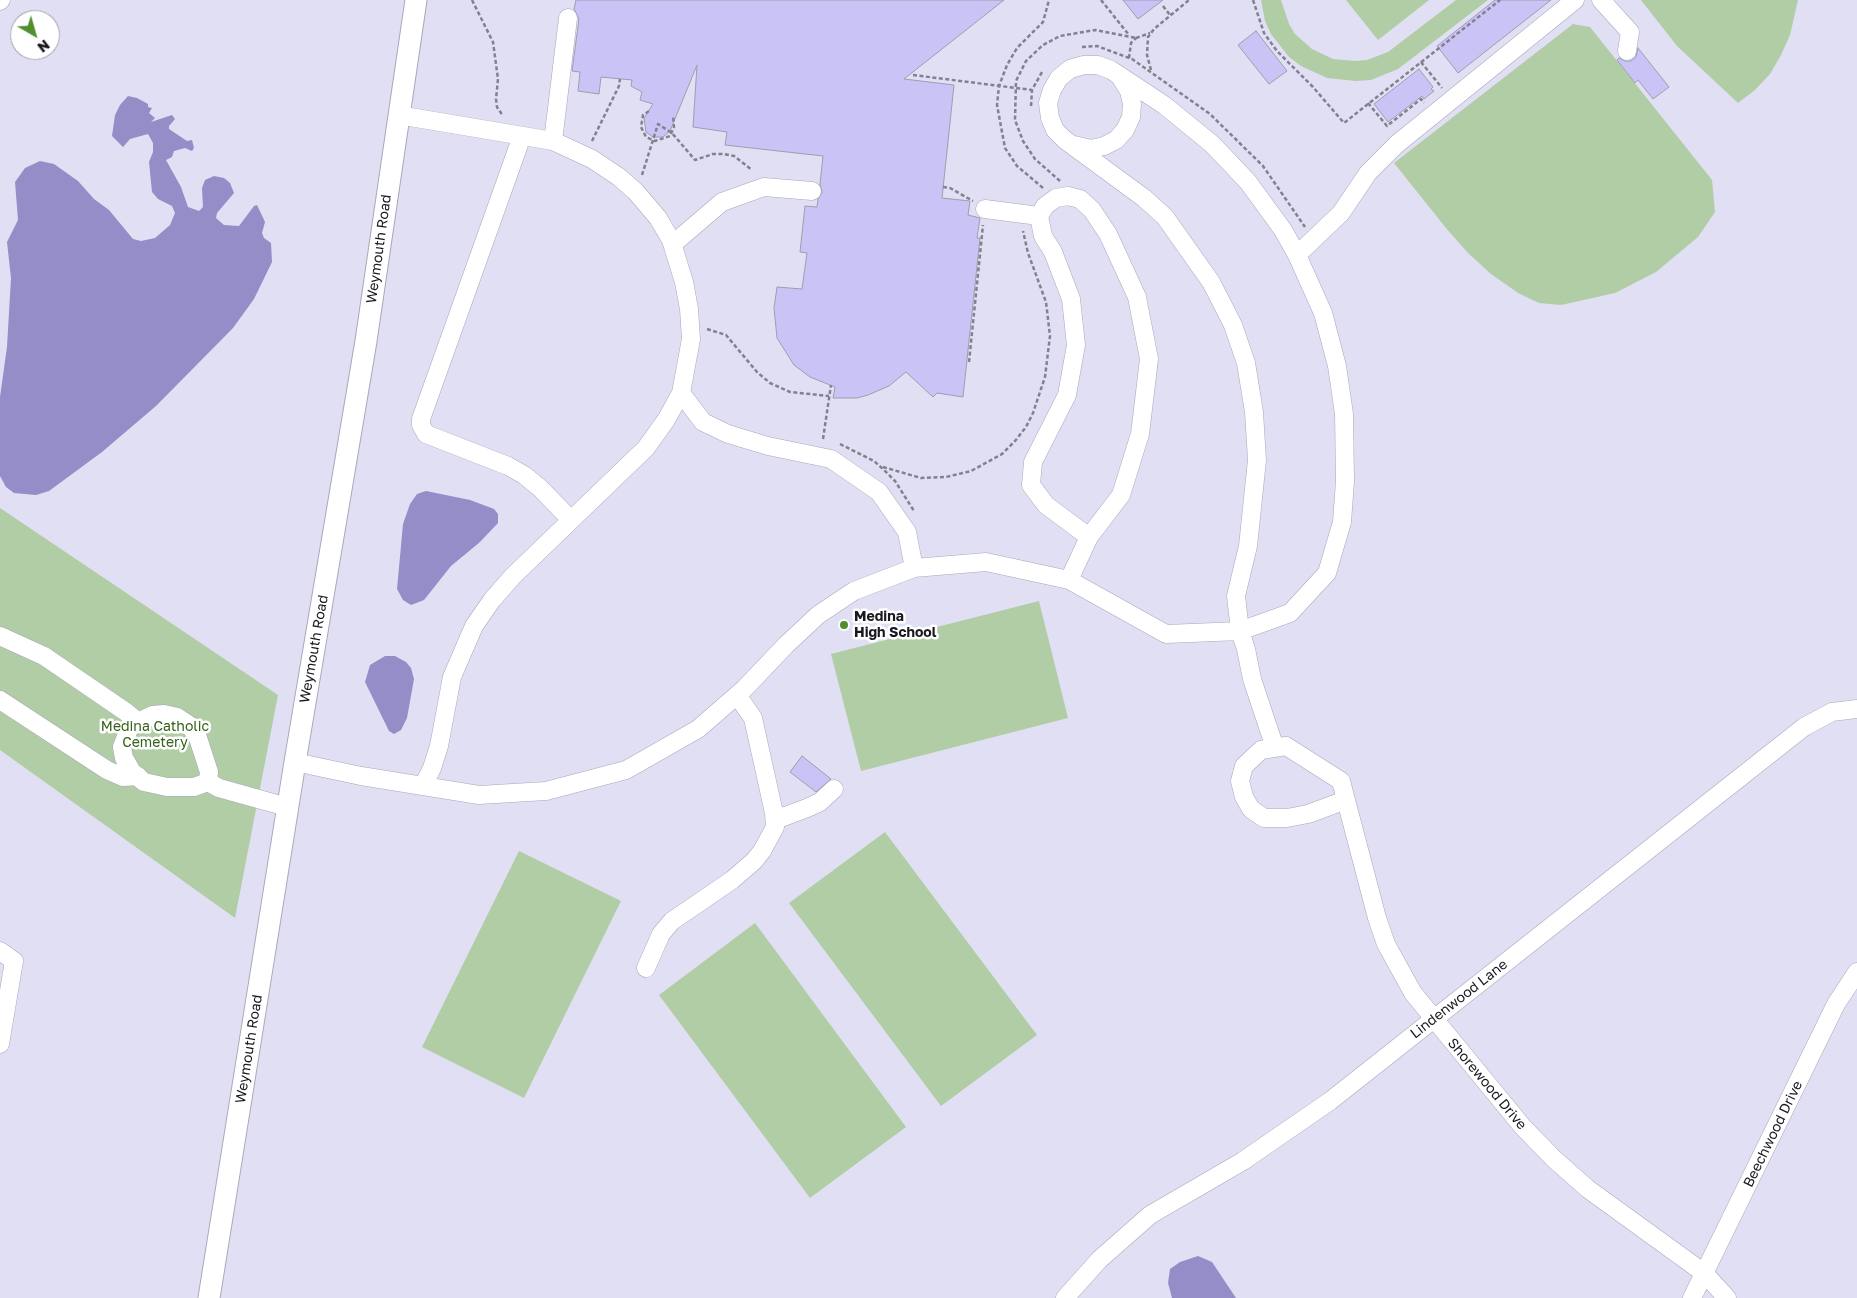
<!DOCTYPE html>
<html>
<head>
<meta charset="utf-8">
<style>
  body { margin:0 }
  #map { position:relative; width:1857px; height:1298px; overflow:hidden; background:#e0dff3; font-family:"Golos Text",sans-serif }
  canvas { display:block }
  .north { position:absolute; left:10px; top:10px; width:50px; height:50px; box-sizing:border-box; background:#fff; border:1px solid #a3a3a6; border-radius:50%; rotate:142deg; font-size:14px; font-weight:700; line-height:20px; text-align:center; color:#1a1920 }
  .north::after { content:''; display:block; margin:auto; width:18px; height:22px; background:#528e2e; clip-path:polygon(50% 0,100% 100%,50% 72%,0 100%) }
</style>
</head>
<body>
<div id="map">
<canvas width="1857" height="1298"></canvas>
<div class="north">N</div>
</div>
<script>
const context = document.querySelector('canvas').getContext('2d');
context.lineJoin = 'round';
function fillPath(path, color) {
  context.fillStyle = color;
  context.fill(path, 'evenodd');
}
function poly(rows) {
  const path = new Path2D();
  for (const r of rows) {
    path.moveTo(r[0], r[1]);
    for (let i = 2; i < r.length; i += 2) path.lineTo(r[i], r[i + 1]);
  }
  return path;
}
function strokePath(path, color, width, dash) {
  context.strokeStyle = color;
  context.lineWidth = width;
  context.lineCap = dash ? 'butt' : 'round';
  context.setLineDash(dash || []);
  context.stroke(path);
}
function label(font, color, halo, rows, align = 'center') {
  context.font = font + ' "Golos Text",sans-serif';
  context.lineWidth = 5;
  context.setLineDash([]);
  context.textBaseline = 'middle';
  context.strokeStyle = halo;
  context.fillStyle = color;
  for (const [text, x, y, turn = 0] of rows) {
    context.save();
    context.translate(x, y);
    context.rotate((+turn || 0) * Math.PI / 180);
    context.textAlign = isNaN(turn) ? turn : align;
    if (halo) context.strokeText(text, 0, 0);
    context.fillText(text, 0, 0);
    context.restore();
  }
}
const green = poly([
  [1261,0,1281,0,1289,24,1295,34,1312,49,1333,59,1355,61,1367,60,1388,52,1456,0,1488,0,1398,69,1371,80,1356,81,1327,78,1301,66,1289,57,1271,34,1265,21],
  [1346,0,1429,0,1378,40],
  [1641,0,1798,0,1790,35,1781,55,1770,74,1755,90,1738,103,1677,46],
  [1573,24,1590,27,1712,180,1715,212,1698,237,1656,272,1615,293,1561,305,1539,303,1518,293,1491,274,1468,253,1446,228,1394,163],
  [0,508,278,695,235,918,0,750],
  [1039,601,1068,718,861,771,831,654],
  [885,832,1037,1035,941,1106,789,903],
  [519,851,621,901,524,1098,422,1047],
  [755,923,906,1127,810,1198,659,995]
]);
const water = poly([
  [128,96,137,98,148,104,148,107,152,108,149,113,155,118,151,122,172,115,175,119,169,126,169,129,187,141,192,140,194,148,192,151,185,148,174,151,172,157,166,160,181,187,188,207,199,211,203,207,202,188,205,180,214,176,224,178,230,183,234,193,217,213,216,218,224,225,239,226,254,206,257,205,265,222,262,233,264,238,271,243,272,262,254,299,233,328,156,406,102,452,49,491,36,495,14,493,6,487,0,476,0,397,7,347,11,278,7,242,18,220,15,182,25,168,40,161,54,164,78,181,94,199,109,210,133,239,141,241,155,238,170,225,175,213,172,206,158,199,152,192,149,162,153,152,153,143,148,134,130,139,123,147,112,136,115,115,120,105],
  [426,491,470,500,494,509,498,514,498,523,480,542,451,566,424,600,411,605,403,600,397,589,403,524,410,504,417,494],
  [385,656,395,656,406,662,411,668,414,679,407,718,401,730,394,734,389,731,365,682,370,665],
  [1198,1256,1212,1262,1236,1298,1172,1298,1168,1283,1170,1269,1180,1262]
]);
const building = poly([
  [576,0,1004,0,904,79,954,85,942,198,970,201,968,215,980,218,977,238,980,238,963,397,937,393,933,397,906,372,889,386,868,395,857,398,833,398,835,387,810,377,794,365,777,338,774,308,777,287,802,289,807,253,800,252,805,206,817,207,818,199,822,192,820,184,823,156,725,145,727,132,693,127,697,65,670,131,663,137,653,137,646,132,644,118,653,104,640,100,642,92,631,86,632,80,601,77,599,94,578,91,580,72,572,71,579,19,574,9,576,0],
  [1123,0,1163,0,1138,19,1123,0],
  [1495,0,1551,0,1458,73,1437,46,1495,0],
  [1256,31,1287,71,1269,84,1238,45,1256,31],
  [1638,48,1669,87,1653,99,1638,80,1635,83,1617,60,1619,58,1625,61,1631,61,1636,57,1638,48],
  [1419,69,1433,87,1431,89,1434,91,1424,99,1422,96,1388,122,1374,104,1419,69],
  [802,756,831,779,816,792,790,772,802,756]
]);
const path = poly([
  [472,0,493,42,498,79,496,99,497,107,503,116],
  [1101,0,1129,35],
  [1253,0,1264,33,1277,51,1313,87,1344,123,1500,0],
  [1163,6,1170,15],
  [1136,38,1150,33],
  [1082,47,1097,46,1132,59,1210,114,1263,166,1305,227],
  [1129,58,1131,43,1136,38],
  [1421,62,1442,88],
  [1151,70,1147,55,1148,37,1154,29,1189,0],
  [913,75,1032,90],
  [1368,103,1387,126,1421,99,1424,103],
  [1031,106,1032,90,1042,72],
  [649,111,643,115,641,127,646,137,655,141,670,136,674,127,673,116],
  [592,141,619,86,620,79],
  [642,175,658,124,672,133,695,160,713,154,724,154,734,156,752,170],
  [1060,181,1035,159,1023,141,1015,120,1016,81,1026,61,1043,45,1060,36,1095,30,1136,38],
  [943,187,950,188,973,201],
  [1043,188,1017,166,1005,148,997,105,999,86,1007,65,1017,48,1043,22,1049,0],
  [707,329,726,335,757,372,770,383,790,392,829,396],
  [969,362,983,225],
  [823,439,831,385],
  [840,444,874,461,884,470,895,481,914,511],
  [883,467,921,478,946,477,971,471,1002,454,1015,441,1026,427,1033,413,1045,377,1050,336,1046,302,1028,253,1023,231]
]);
const minor = poly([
  [1601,0,1630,32,1627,51],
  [0,1,1,0],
  [398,115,553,141,592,159,619,177,636,192,658,218,671,240,684,282,689,309,691,339,681,393],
  [522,136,421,419,421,425,426,434,508,466,524,475,540,488,571,520],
  [553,141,568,18],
  [1074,145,1091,149,1104,146,1116,140,1125,130,1131,117,1132,104,1129,91,1121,78],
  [985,209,1039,216],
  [673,244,722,202,764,187,812,191],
  [1297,255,1341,213,1368,173,1397,144,1575,0],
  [1069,580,1089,537,1121,495,1140,434,1149,359,1137,297,1108,234,1092,210,1080,199,1068,196,1056,198,1045,206,1039,216,1043,236,1053,252,1071,299,1076,345,1067,395,1033,462,1031,485,1046,505,1089,537],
  [0,636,44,656,126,712,138,722],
  [0,700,107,770,123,777,138,776],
  [295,762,361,776,479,795,546,791,626,770,698,729,744,689,786,645,818,615,854,591,914,568,986,562,1069,580,1166,634,1240,631,1290,613,1327,573,1342,522,1345,481,1344,414,1337,366,1323,313,1297,255,1283,230,1248,182,1212,144,1164,105,1111,70,1098,65,1084,65,1070,69,1059,78,1052,90,1048,103,1050,118,1055,130,1065,140,1144,198,1165,217,1211,282,1233,325,1246,363,1254,412,1257,460,1248,546,1236,596,1240,631,1246,649,1252,679,1275,748],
  [208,782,209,772,198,738,189,725,177,717,164,714,153,715,136,723,129,729,122,747,124,758,132,772,144,782,167,787,194,787,208,782,219,788,287,807],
  [423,786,432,768,439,746,452,677,474,626,492,600,513,576,646,448,666,420,681,393,703,422,728,434,768,446,831,459,879,492,907,532,914,568],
  [1346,800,1308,814,1287,818,1264,818,1251,809,1244,797,1240,781,1244,766,1261,750,1286,746,1341,781,1377,918,1386,944,1413,993,1522,1126,1554,1159,1588,1189,1704,1273,1727,1298],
  [774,813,783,817,807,808,820,802,834,789],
  [0,951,14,961,0,1044],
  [646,968,661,934,672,921,732,880,754,861,762,851,775,827,774,813,753,718,737,695],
  [1065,1298,1100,1259,1150,1215,1243,1161,1330,1101,1804,727,1832,712,1857,709],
  [1692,1298,1836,1004,1857,972]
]);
const major = poly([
  [209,1298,295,762,366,341,416,0]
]);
const markers = [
  [844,625,5,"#528e2e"]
];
const streetNames = [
  ["Weymouth Road",379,249,-82],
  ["Weymouth Road",314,649,-80],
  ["Lindenwood Lane",1459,999,-38],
  ["Weymouth Road",249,1049,-81],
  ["Shorewood Drive",1487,1084,50],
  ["Beechwood Drive",1773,1134,-64]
];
const poiNames = [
  ["Medina",854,617],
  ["High School",854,633]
];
const parkNames = [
  ["Medina Catholic",155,727],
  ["Cemetery",155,743]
];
fillPath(green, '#b1cda5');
fillPath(water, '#948dc7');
fillPath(building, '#c9c4f5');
strokePath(building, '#9e9caf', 1);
strokePath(minor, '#a9a7ba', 19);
strokePath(major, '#a9a7ba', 23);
strokePath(path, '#82818f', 2.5, [4, 2.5]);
strokePath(minor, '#fff', 18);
strokePath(major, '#fff', 21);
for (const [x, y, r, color] of markers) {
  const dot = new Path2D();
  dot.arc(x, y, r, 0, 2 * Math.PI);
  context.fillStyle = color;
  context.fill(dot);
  strokePath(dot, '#fff', 2);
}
label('14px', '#1a1920', '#fff', streetNames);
label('bold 14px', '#1a1920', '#fff', poiNames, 'left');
label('14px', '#346117', '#fff', parkNames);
</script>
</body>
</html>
